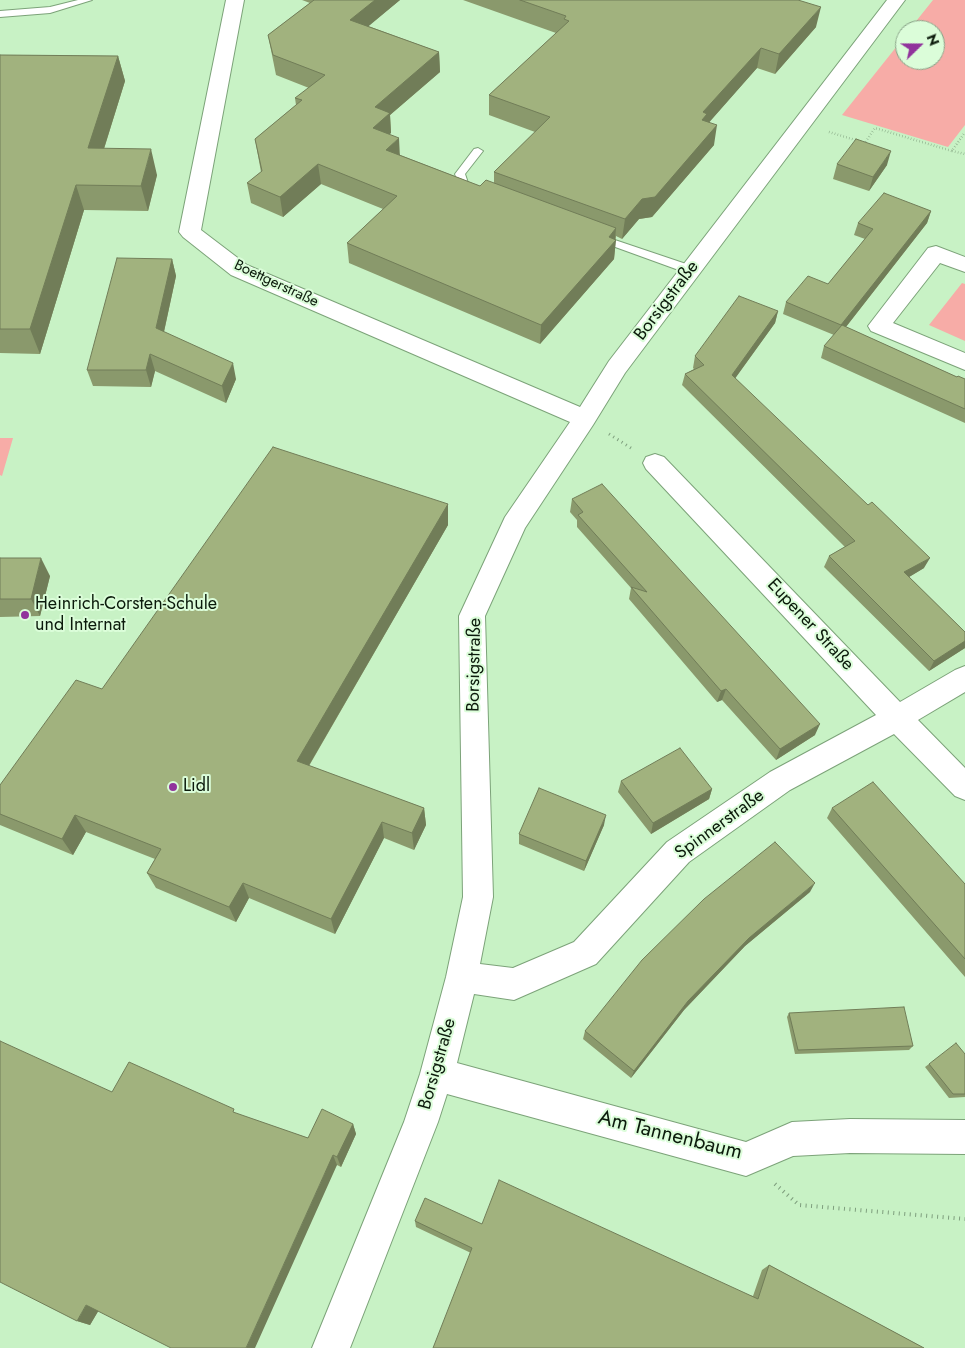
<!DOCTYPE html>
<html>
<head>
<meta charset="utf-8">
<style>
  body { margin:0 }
  #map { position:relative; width:965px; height:1348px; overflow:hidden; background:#c8f2c5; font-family:Jost,sans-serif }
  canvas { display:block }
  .north { position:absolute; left:895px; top:20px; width:50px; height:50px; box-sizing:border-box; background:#dbfdd9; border:1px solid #88a287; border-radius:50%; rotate:68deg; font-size:14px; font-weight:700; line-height:20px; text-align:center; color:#0b1a0b }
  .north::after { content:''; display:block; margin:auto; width:18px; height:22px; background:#91339c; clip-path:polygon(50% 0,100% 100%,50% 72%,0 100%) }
</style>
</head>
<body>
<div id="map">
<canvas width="965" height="1348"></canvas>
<div class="north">N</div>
</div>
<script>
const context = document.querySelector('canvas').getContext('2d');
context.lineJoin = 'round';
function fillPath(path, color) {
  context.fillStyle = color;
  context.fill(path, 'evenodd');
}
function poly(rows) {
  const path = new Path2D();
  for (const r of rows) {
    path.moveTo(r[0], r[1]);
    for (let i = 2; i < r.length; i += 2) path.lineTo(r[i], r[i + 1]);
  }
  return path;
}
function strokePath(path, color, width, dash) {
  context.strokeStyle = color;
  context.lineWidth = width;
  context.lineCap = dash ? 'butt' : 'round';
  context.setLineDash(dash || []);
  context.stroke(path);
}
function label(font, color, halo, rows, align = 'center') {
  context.font = font + ' Jost,sans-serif';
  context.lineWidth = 4;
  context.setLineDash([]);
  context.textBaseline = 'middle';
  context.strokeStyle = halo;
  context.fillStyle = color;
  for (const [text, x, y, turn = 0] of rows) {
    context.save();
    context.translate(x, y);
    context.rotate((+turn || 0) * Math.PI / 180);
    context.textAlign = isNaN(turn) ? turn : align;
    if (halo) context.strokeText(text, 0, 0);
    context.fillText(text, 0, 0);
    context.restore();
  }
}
const green = poly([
  [933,0,965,0,965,125,948,147,842,115,905,36,905,60,935,60,935,30,909,30],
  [962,283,965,284,965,341,929,325],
  [0,438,13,438,2,476,0,475]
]);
const pathFar2 = poly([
  [829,132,865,143,875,128,952,151,965,132],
  [952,151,965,154]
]);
const pathFar1 = poly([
  [609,434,631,448]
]);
const path = poly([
  [775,1184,799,1205,965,1219]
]);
const service = poly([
  [78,0,92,0,50,13,0,17,0,11,50,7,78,0],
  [478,148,483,151,465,174,468,183,479,191,474,194,460,187,455,174,474,149,478,148],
  [600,235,695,267,696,270,695,273,687,273,596,240,595,238,596,236,600,235]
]);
const minor = poly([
  [226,0,244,0,201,230,247,265,580,407,609,361,887,0,905,0,625,373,593,425,525,528,485,616,493,897,480,964,513,968,574,942,667,842,770,772,876,715,646,469,643,463,646,457,655,454,664,457,900,702,955,670,965,666,965,692,918,720,965,768,965,800,955,796,894,734,790,790,689,862,596,964,514,1000,474,994,457,1063,746,1142,792,1122,850,1119,965,1120,965,1154,850,1153,793,1156,746,1176,447,1094,438,1122,350,1348,312,1348,404,1122,420,1074,446,977,463,897,459,616,505,517,570,422,231,275,183,237,179,232,226,0],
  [936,246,965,257,965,272,940,263,893,323,965,353,965,370,871,331,868,326,928,248,936,246]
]);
const wall = poly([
  [302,0,400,0,368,26,439,52,440,72,390,115,391,133,389,134,400,155,480,186,494,183,494,172,535,132,489,115,489,95,556,33,463,0,798,0,816,27,775,74,757,68,709,122,714,145,652,217,639,219,622,239,616,236,614,259,540,344,349,263,347,243,383,209,321,184,283,217,251,203,247,183,261,172,255,139,296,105,295,98,309,88,276,75,268,35,310,3],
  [0,55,118,56,125,81,104,149,157,175,148,211,84,210,40,354,0,353],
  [837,164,887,165,869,191,833,179],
  [931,211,927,223,846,327,957,377,965,379,965,423,821,358,824,346,834,335,783,314,786,302,828,284,865,239,854,235,858,223],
  [172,259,176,276,164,332,236,379,226,403,155,371,151,387,93,386,87,370],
  [778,311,775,323,735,378,924,568,909,577,965,632,965,648,929,671,824,567,829,556,845,547,682,385,685,374,694,369,693,368,695,356],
  [572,499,815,735,776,760,722,700,717,702,629,599,631,588,577,527,577,520,570,512],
  [448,504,448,525,309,766,424,808,426,825,414,850,384,838,335,934,249,898,236,922,156,888,147,873,155,859,86,832,73,855,0,825,0,785,102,689],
  [0,558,50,576,40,616,0,617],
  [621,781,712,789,709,799,651,834,618,792],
  [832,808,965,884,965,977,827,818],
  [604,825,584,871,519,844,519,834],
  [810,892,745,946,684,1010,631,1078,583,1039,585,1031],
  [789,1013,913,1046,909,1050,795,1054,787,1017],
  [965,1054,965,1097,949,1098,925,1067,929,1064],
  [237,1114,308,1138,353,1124,356,1134,341,1167,337,1165,98,1311,90,1325,77,1321],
  [415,1221,482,1224,753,1296,762,1270,769,1265,924,1348,471,1253,416,1227]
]);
const shadedWall = poly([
  [375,0,400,0,352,40,350,20],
  [821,7,816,27,775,74,779,54],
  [761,48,757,68,706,126,698,140,703,112],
  [439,52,440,72,390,115,391,133,374,148,373,128,375,107],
  [118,56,125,81,96,174,88,148],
  [717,125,714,145,652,217,639,219,622,239,625,219,642,199],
  [399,138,400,158,386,150],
  [151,149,157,175,148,211,141,186],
  [891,151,887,165,869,191,873,177],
  [318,164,321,184,283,217,280,197],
  [76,185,84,210,40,354,30,329],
  [931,211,927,223,838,337,841,325],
  [616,228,615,241,616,240,614,259,540,344,541,325,609,237],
  [172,259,176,276,161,345,156,328],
  [778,311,775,323,729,387,732,375],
  [150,354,155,371,151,387,146,370],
  [233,363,236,379,226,403,222,386],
  [448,504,448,525,301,779,297,761],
  [41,558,50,576,40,616,31,599],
  [930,558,924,568,899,583,904,572],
  [965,641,965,648,929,671,934,661],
  [726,689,722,700,717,702,721,691],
  [820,724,815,735,776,760,780,749],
  [712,789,709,799,651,834,653,823],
  [424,808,426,825,414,850,412,833],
  [75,815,86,832,73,855,62,839],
  [606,815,604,825,584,871,586,861],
  [382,822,384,838,335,934,331,919],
  [243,883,249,898,236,922,229,907],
  [815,883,810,892,745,946,684,1010,631,1078,634,1071,688,1001,749,938],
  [353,1124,356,1134,341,1167,337,1157],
  [333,1155,337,1165,255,1348,246,1348],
  [86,1305,99,1310,90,1325,77,1321]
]);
const building = poly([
  [314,0,375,0,350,20,439,52,375,107,390,113,373,128,399,138,386,150,480,186,486,180,616,228,609,237,616,240,541,325,347,243,397,196,318,164,280,197,247,183,262,171,255,139,302,100,295,98,325,75,273,55,268,35,314,0],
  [520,0,798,0,821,7,779,54,761,48,703,112,707,114,702,120,717,125,655,197,642,199,625,219,494,172,550,117,489,95,569,21,564,19,566,16,520,0],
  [0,55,118,56,88,148,151,149,141,186,76,185,30,329,0,329,0,55],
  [856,139,891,151,873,177,837,164,856,139],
  [884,193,931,211,841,325,786,302,808,276,828,284,873,229,858,223,884,193],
  [117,258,172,259,156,328,233,363,222,386,150,354,146,370,87,370,117,258],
  [739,296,778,311,732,375,868,505,872,502,930,558,904,572,965,632,965,641,934,661,829,556,855,541,685,374,704,365,695,356,739,296],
  [842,325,957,377,958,376,965,379,965,409,824,346,842,325],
  [273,447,448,504,297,761,424,808,412,833,382,822,331,919,243,883,229,907,147,873,161,849,75,815,62,839,0,814,0,785,76,680,102,689,273,447],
  [602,484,820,724,780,749,726,689,721,691,631,587,647,592,578,515,583,512,572,499,602,484],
  [0,558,41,558,31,599,0,599,0,558],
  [680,748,712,789,653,823,621,781,680,748],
  [873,782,965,884,965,959,832,808,873,782],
  [539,788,606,815,586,861,519,834,539,788],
  [775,842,815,883,749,938,688,1001,634,1071,585,1031,642,960,704,899,775,842],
  [904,1007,913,1046,798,1050,789,1013,904,1007],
  [0,1041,112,1092,129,1062,234,1109,233,1112,308,1138,322,1109,353,1124,337,1157,333,1155,246,1348,171,1348,86,1305,77,1321,0,1282,0,1041],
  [956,1043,965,1054,965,1094,953,1094,929,1064,956,1043],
  [499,1180,758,1299,769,1265,924,1348,433,1348,472,1248,415,1221,425,1198,482,1224,499,1180]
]);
const markers = [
  [25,615,5,"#91339c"],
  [173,787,5,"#91339c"]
];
const farStreetnames = [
  ["Boettgerstraße",276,284,25]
];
const streetNames = [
  ["Borsigstraße",667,301,-53],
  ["Eupener Straße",810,625,47],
  ["Borsigstraße",475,665,-89],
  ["Spinnerstraße",720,825,-36],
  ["Borsigstraße",438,1064,-74]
];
const poiNames = [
  ["Heinrich-Corsten-Schule",35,605],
  ["und Internat",35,626],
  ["Lidl",183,787]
];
const nearStreetnames = [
  ["Am Tannenbaum",670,1136,14]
];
fillPath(green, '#f7aca7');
strokePath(service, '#7ca379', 2);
strokePath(minor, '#7ca379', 2);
strokePath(pathFar2, '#7e9e7d', 2.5, [0.5, 2.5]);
strokePath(pathFar1, '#7e9e7d', 3, [1, 4]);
strokePath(path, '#7e9e7d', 4, [1, 4.5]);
fillPath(service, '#fff');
fillPath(minor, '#fff');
fillPath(wall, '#8a996c');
fillPath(shadedWall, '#717d58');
fillPath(building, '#a1b27e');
strokePath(building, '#717d58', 1);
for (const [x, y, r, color] of markers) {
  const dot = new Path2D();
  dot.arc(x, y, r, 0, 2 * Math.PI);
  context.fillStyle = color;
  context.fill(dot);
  strokePath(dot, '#dbfdd9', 2);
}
label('15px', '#0b1a0b', '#dbfdd9', farStreetnames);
label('18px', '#0b1a0b', '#dbfdd9', streetNames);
label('18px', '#0b1a0b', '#dbfdd9', poiNames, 'left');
label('21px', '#0b1a0b', '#dbfdd9', nearStreetnames);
</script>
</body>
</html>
